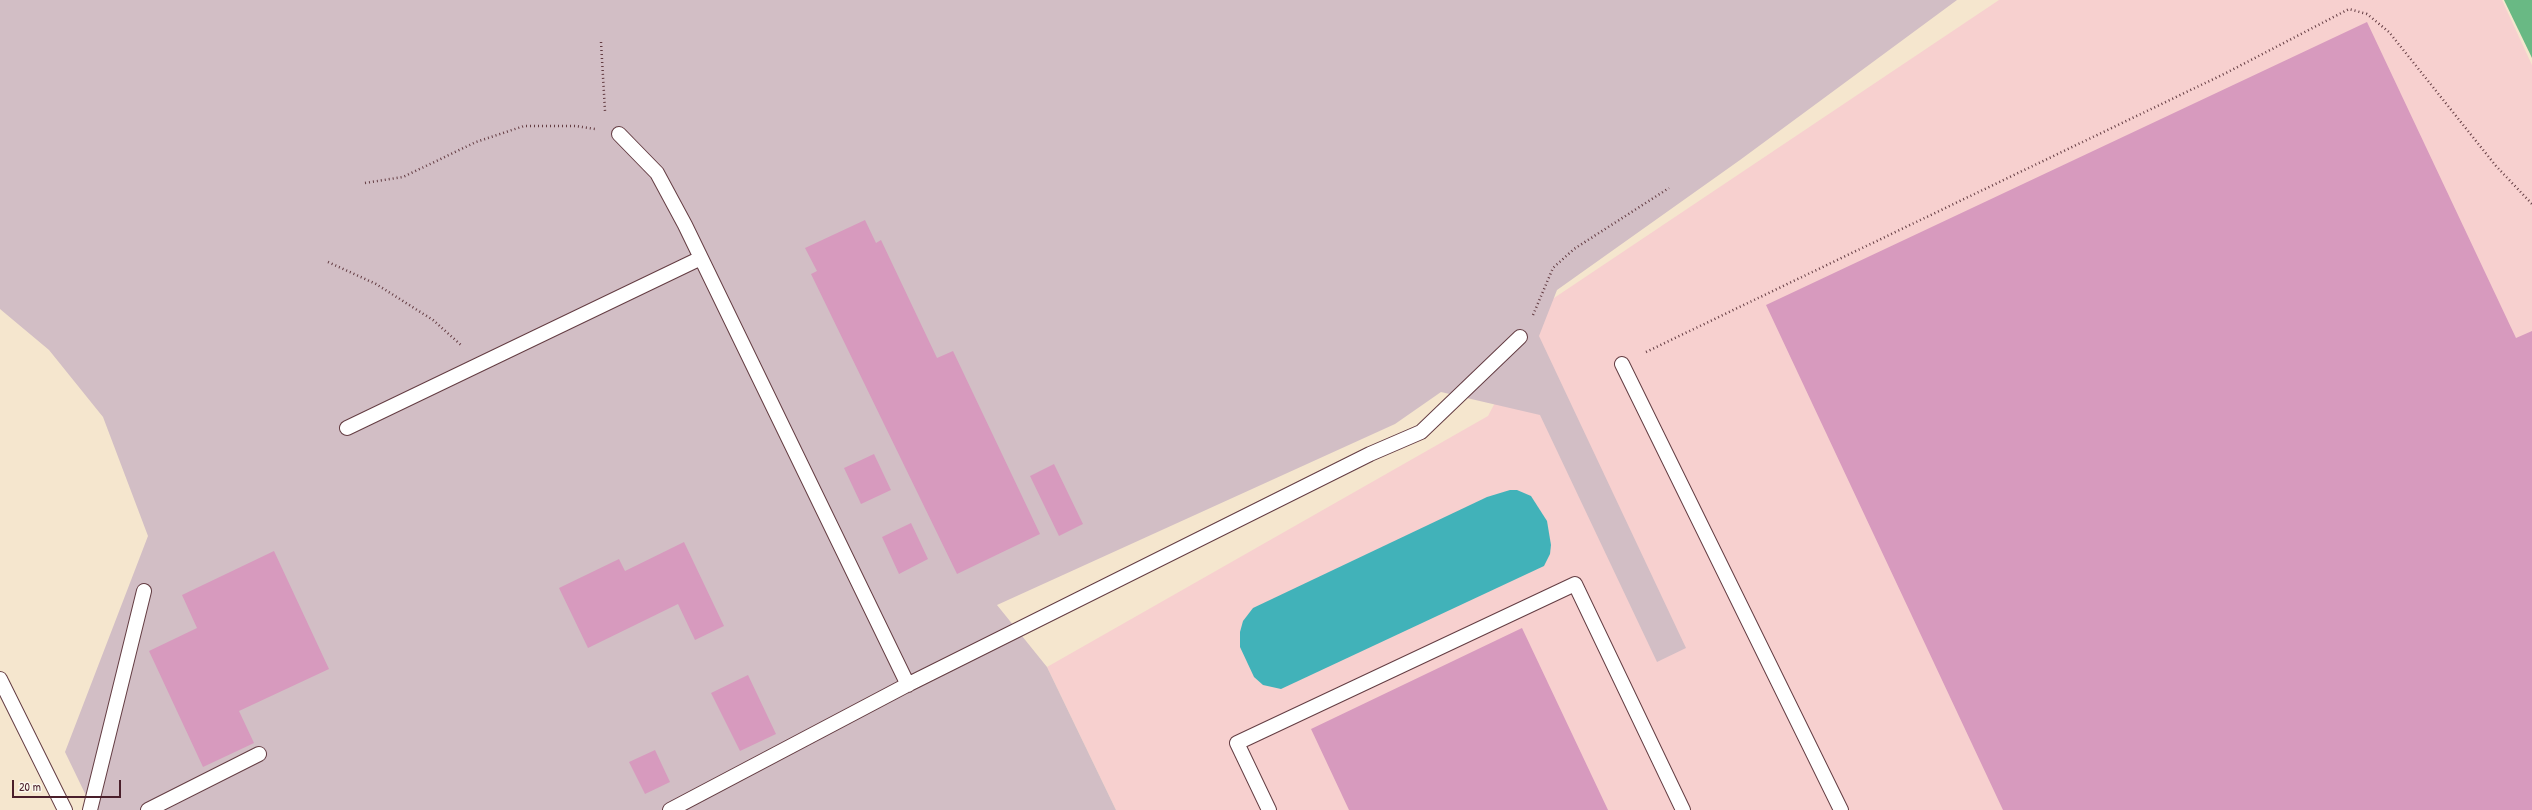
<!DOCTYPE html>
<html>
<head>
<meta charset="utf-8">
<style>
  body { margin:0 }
  #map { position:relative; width:2532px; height:810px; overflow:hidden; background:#f5e6ce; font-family:"Patrick Hand",sans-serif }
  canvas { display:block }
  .scale { position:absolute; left:12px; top:780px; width:109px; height:18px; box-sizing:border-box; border:2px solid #4a1f2b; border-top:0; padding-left:5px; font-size:12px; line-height:14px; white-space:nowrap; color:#4a1f2b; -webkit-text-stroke:3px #fbf7ec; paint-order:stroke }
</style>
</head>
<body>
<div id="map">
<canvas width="2532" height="810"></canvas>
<div class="scale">20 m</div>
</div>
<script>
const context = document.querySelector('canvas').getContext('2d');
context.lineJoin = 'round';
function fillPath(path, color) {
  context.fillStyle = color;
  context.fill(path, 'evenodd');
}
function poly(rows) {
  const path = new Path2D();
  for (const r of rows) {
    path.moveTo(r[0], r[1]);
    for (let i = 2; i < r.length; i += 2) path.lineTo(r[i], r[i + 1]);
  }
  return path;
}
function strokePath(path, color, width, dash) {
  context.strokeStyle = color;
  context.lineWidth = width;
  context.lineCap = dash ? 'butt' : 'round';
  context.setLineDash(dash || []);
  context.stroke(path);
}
const built = poly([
  [1999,0,2502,0,2532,65,2532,810,1116,810,1047,667,1488,416,1548,302]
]);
const industrial = poly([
  [0,0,1957,0,1740,160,1557,290,1539,336,1686,648,1657,662,1540,415,1441,392,1395,424,997,605,1047,667,1116,810,93,810,65,752,148,536,103,417,49,350,0,309]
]);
const forest = poly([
  [2504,0,2532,0,2532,58]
]);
const water = poly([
  [1510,490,1517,490,1531,496,1547,521,1551,545,1550,554,1544,566,1281,689,1263,685,1254,677,1240,647,1240,632,1243,621,1253,608,1487,497]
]);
const building = poly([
  [2367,22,2516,338,2532,331,2532,810,2003,810,1766,305],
  [865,220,876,243,881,240,937,358,953,351,1040,534,957,574,811,274,817,271,805,248],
  [874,454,891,490,861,504,844,468],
  [1054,464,1083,524,1059,536,1030,476],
  [911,523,928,559,899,574,882,537],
  [684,542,724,626,695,640,678,604,588,648,559,588,619,559,625,571],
  [274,551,329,669,239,711,254,743,203,767,149,651,197,628,182,595],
  [1522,628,1608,810,1349,810,1311,729],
  [748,675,776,734,740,751,711,693],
  [655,750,670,782,645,794,629,762]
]);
const path = poly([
  [601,42,605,111],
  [365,183,403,177,476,142,524,126,576,126,595,129],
  [328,262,376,284,433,320,461,345],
  [1533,315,1553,268,1574,249,1669,188],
  [1646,352,2226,73,2349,9,2367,14,2389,32,2496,166,2532,204]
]);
const service = poly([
  [619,134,657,173,685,225,908,685],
  [1622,364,1841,810],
  [347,428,701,258],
  [0,679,65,810],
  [90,810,144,591],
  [148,810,259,754],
  [670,810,905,686,1370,454,1421,432,1520,337],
  [1269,810,1237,743,1575,584,1683,810]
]);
fillPath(built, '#f7d0cf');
fillPath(industrial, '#d2bec5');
fillPath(forest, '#69b984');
fillPath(water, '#41b2b9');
fillPath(building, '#d79abe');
strokePath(service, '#643d43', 16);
strokePath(path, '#643d43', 2.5, [1, 3]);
strokePath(service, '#fff', 14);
</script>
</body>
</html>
